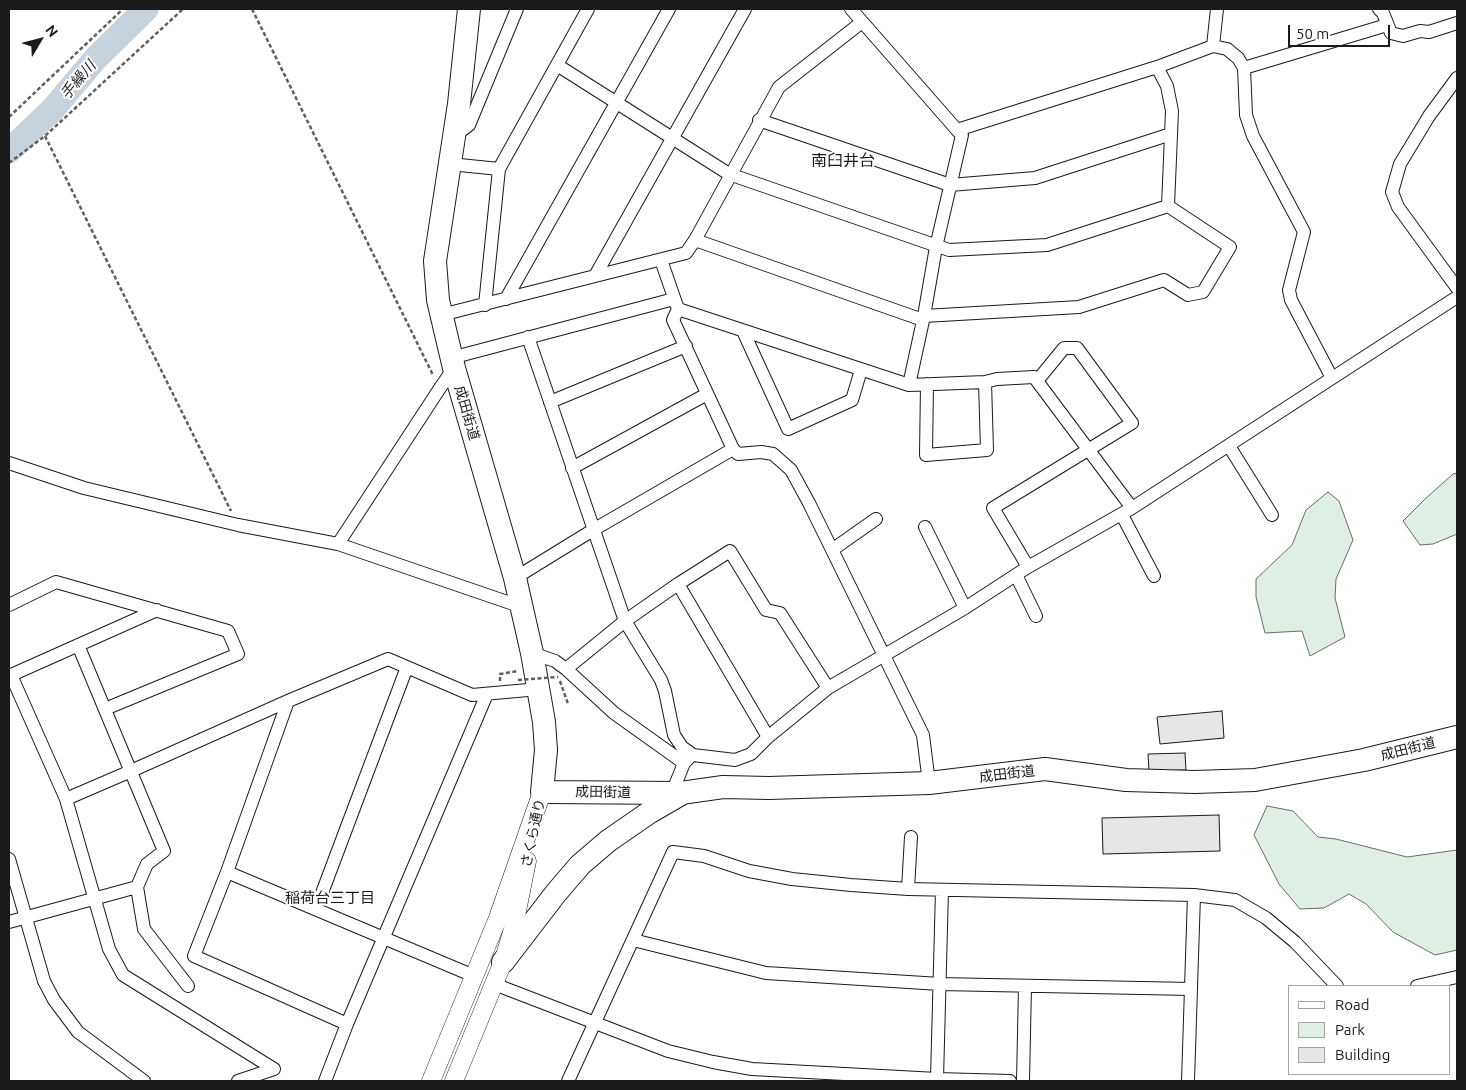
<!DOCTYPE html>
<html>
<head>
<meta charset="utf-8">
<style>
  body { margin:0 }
  #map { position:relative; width:1466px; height:1090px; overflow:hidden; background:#fff; font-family:Ubuntu,sans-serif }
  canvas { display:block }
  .frame { position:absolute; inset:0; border:10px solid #1a1a1a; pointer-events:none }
  .legend { position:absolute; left:1288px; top:985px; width:162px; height:90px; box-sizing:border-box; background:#fff; border:1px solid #a3a3a3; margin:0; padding:6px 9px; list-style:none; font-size:15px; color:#1a1a1a }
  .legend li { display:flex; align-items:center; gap:10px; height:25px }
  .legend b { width:25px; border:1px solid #a3a3a3 }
  .north { position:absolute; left:15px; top:15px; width:50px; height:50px; -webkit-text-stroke:4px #fff; paint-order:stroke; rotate:53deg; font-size:14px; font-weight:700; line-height:20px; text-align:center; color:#1a1a1a }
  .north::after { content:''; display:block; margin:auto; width:18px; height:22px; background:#1a1a1a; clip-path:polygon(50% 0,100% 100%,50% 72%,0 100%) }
  .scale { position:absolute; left:1288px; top:25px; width:102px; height:22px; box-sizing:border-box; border:2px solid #1a1a1a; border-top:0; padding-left:6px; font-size:15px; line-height:18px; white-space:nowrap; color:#1a1a1a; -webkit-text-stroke:4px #fff; paint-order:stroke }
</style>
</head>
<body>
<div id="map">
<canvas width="1466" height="1090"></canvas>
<div class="frame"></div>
<ul class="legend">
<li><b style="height:6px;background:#fff"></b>Road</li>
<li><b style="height:14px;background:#e0efe3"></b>Park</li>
<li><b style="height:14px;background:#e6e6e6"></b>Building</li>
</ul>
<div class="north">N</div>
<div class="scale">50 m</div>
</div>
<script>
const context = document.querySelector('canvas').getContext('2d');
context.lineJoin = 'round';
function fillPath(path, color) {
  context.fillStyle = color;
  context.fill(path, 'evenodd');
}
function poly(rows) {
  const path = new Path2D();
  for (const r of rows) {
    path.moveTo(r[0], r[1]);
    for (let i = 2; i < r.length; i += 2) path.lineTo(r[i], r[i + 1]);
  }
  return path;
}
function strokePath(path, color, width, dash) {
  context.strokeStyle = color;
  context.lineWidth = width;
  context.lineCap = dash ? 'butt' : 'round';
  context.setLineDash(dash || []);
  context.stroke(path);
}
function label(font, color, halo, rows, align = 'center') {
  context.font = font + ' Ubuntu,"Noto Sans JP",sans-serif';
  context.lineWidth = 4;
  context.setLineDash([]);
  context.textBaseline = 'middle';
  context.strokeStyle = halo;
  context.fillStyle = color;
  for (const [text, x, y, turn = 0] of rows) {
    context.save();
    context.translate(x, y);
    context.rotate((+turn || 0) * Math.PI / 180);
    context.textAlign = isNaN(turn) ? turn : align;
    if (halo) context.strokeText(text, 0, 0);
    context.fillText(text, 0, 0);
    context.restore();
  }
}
const green = poly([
  [1457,473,1457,534,1433,544,1420,545,1403,521,1425,499,1453,474,1457,473],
  [1328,492,1339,501,1353,540,1336,579,1335,598,1345,637,1310,656,1302,631,1265,633,1256,597,1256,579,1292,545,1306,510,1328,492],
  [1267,806,1293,811,1318,837,1336,839,1407,857,1457,850,1457,950,1435,955,1393,932,1366,904,1349,894,1324,908,1300,909,1279,884,1254,835,1267,806]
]);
const river = poly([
  [9,151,53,109,96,58,146,9]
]);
const building = poly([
  [1222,711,1224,738,1160,744,1157,717,1222,711],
  [1185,753,1186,770,1149,771,1148,754,1185,753],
  [1219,815,1220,851,1103,854,1102,818,1219,815]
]);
const path = poly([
  [252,9,433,375],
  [9,117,123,9],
  [45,136,231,511],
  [9,163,45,136,183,9],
  [500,681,500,674,518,671],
  [560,681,568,704]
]);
const street = poly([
  [851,9,957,130,1157,67,1213,46,1227,49,1238,58,1244,68,1246,115,1253,136,1304,232,1289,290,1291,300,1332,378],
  [1379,9,1383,13,1391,33,1403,36,1420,31,1429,32,1457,23],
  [1213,46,1217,9],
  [557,65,729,174,949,250,1047,245,1168,206],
  [1157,67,1167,86,1172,111,1168,206],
  [1244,68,1387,25],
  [1457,78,1429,116,1400,164,1392,192,1398,207,1457,288],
  [759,120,950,185,1035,178,1171,134],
  [454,136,469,125,517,9],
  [450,164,499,169],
  [695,240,923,320],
  [661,260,678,309,909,385,985,382,997,379,1034,377,1132,508],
  [595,276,745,9],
  [506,299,669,9],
  [485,305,499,169,588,9],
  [441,315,686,253,695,240,779,87,862,22],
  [924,316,1079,307,1164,280,1188,295,1203,292,1230,247,1168,206],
  [743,331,788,429,852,400,861,370],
  [528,337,625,621,661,680,665,691,674,735,682,747,693,755,735,760,751,754,768,737,828,688,965,608,1028,567,1132,508,1457,297],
  [451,358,674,299],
  [927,384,926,455,987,450,985,382],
  [909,385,924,316,936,247,962,135,957,130],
  [550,402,686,346],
  [1229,446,1272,515],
  [733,449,738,454,761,452,773,454,791,470,809,503,923,735,929,783],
  [9,463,84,488,238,525,338,544,522,607],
  [572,468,707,394],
  [1122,515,1154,576],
  [925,527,965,608],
  [338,544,440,388,454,368],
  [832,550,876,519],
  [1028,567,993,508,1132,423,1077,348,1064,348,1037,381],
  [1016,575,1036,616],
  [515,578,593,530,733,449,673,320,678,309],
  [678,584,768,737],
  [9,605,56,582,228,631,238,654,105,709],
  [78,645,164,851,147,864,137,887,144,929,188,986],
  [532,653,555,661,566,669,614,713,684,763],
  [566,669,625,621,678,584,730,551,766,610,780,613,828,688],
  [11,675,66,799,109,949,123,975,274,1069,238,1081],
  [9,676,157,610],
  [288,701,227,872,194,956,347,1024],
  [672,793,684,763,689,758],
  [66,799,131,771,288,701,388,659,472,695,539,689],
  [9,859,44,981,54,1000,78,1032,144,1081],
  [227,872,474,976],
  [908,889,911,837],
  [316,909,407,667],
  [9,922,137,887],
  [633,940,766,973,940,984,1191,989],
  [494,984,668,1051,713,1062,752,1069,937,1079,1010,1081],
  [1417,986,1457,977],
  [937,1079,942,890],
  [325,1081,347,1024,487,694],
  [568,1081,673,852,704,856,749,871,792,879,851,885,908,889,1194,895,1235,900,1266,918,1295,942,1337,986],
  [1023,1081,1025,986],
  [1188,1081,1194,895]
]);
const secondary = poly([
  [431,1081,498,918,542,792],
  [454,1081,503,962,514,926,527,861]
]);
const highway = poly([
  [469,9,459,104,435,261,438,300,454,368,515,578,532,653,544,722,546,750,542,792,681,793,723,787,769,788,929,783,1045,769,1126,780,1195,782,1255,780,1364,760,1457,737],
  [503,962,556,893,580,865,608,841,650,812,681,794]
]);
const pathBridge = poly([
  [518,680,558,677]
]);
const streetNames = [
  ["成田街道",467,413,74],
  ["成田街道",1408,749,-14],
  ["成田街道",1007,774,-7],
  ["成田街道",603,792,1],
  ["さくら通り",533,833,-78]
];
const waterNames = [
  ["手繰川",78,80,-50]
];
const neighbourhoodNames = [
  ["稲荷台三丁目",330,898]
];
const quarterNames = [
  ["南臼井台",843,161]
];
fillPath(green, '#e0efe3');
strokePath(green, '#6a6a6a', 1);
strokePath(river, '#c6d2dc', 25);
fillPath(building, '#e6e6e6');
strokePath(building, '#1a1a1a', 1);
strokePath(street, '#1a1a1a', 14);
strokePath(secondary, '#1a1a1a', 19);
strokePath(highway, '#1a1a1a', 24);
strokePath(path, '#5f5f5f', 2.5, [4, 2.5]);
strokePath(street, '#fff', 12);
strokePath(secondary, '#fff', 18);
strokePath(highway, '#fff', 22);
strokePath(pathBridge, '#5f5f5f', 2.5, [4, 2.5]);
label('14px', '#1a1a1a', '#fff', streetNames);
label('italic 15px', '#1a1a1a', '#fff', waterNames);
label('15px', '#1a1a1a', '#fff', neighbourhoodNames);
label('16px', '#1a1a1a', '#fff', quarterNames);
</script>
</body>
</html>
